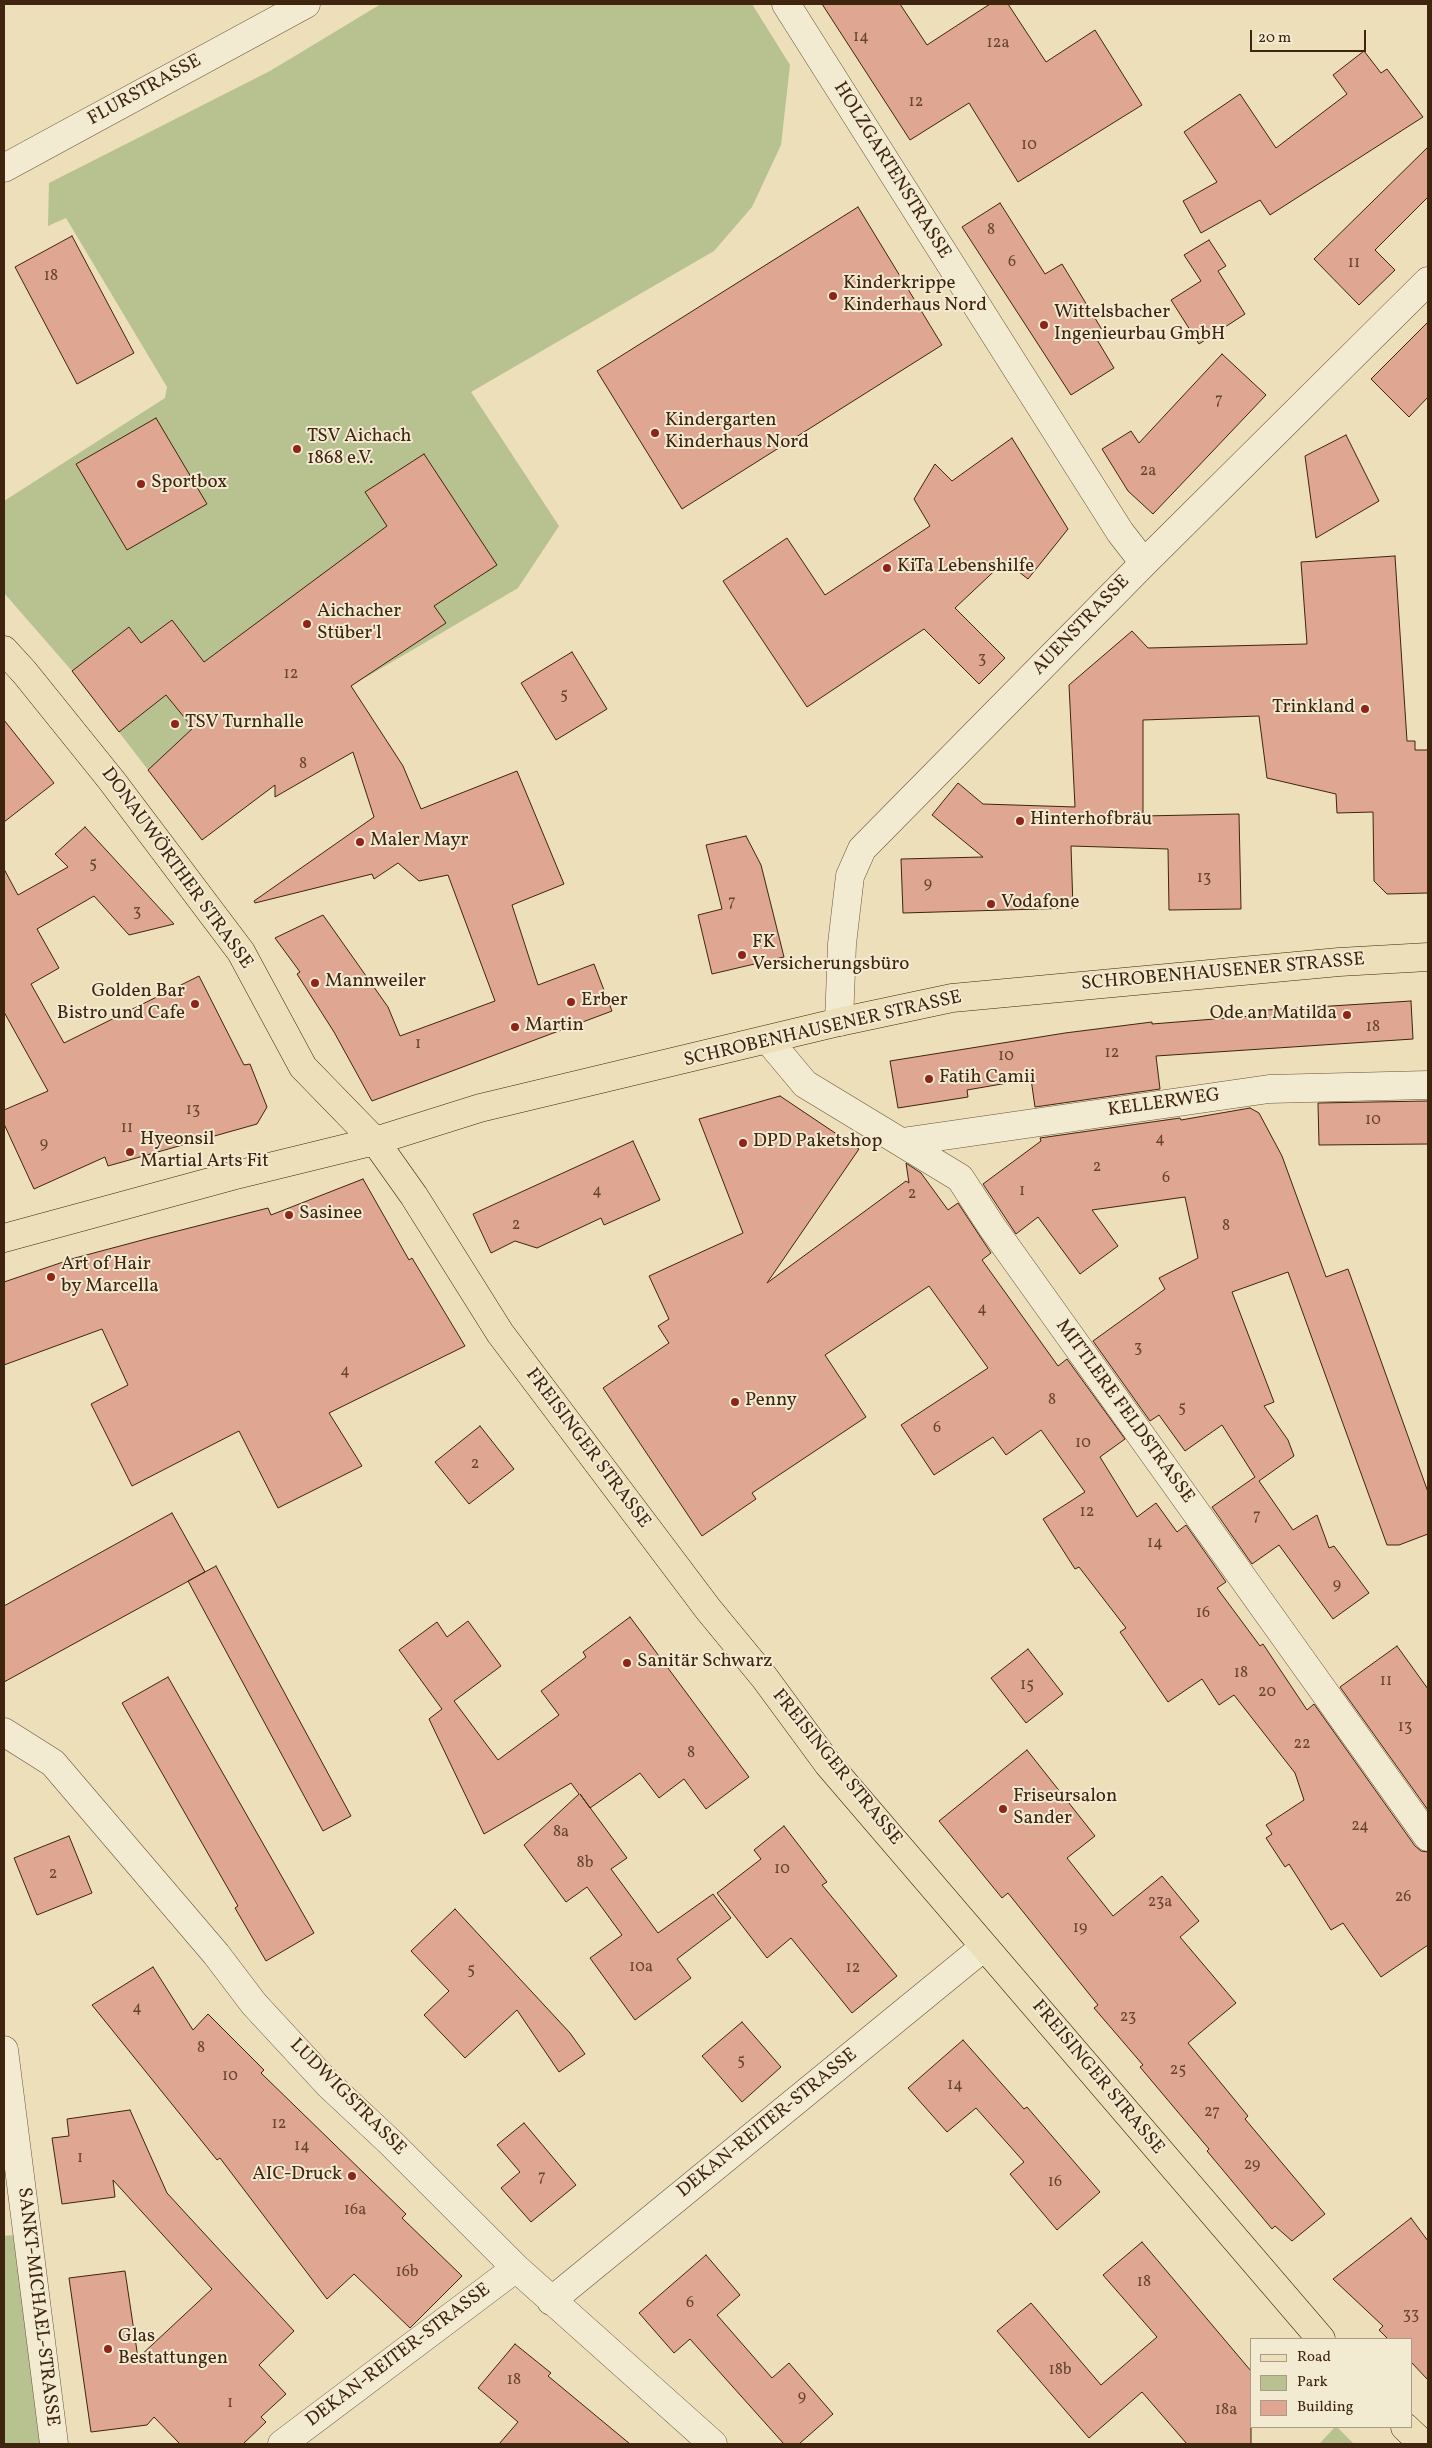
<!DOCTYPE html>
<html>
<head>
<meta charset="utf-8">
<style>
  body { margin:0 }
  #map { position:relative; width:1432px; height:2448px; overflow:hidden; background:#ecdfb9; font-family:Vollkorn,serif }
  canvas { display:block }
  .frame { position:absolute; inset:0; border:5px solid #3f240e; pointer-events:none }
  .legend { position:absolute; left:1250px; top:2338px; width:162px; height:90px; box-sizing:border-box; background:#f3ead2; border:1px solid #ab9b84; margin:0; padding:6px 9px; list-style:none; font-size:15px; color:#3f240e }
  .legend li { display:flex; align-items:center; gap:10px; height:25px }
  .legend b { width:25px; border:1px solid #ab9b84 }
  .scale { position:absolute; left:1250px; top:30px; width:116px; height:22px; box-sizing:border-box; border:2px solid #3f240e; border-top:0; padding-left:6px; font-size:15px; line-height:18px; white-space:nowrap; color:#3f240e; -webkit-text-stroke:4px #f3ead2; paint-order:stroke }
</style>
</head>
<body>
<div id="map">
<canvas width="1432" height="2448"></canvas>
<div class="frame"></div>
<ul class="legend">
<li><b style="height:6px;background:#ecdfb9"></b>Road</li>
<li><b style="height:14px;background:#b7c290"></b>Park</li>
<li><b style="height:14px;background:#dfa692"></b>Building</li>
</ul>
<div class="scale">20 m</div>
</div>
<script>
const context = document.querySelector('canvas').getContext('2d');
context.lineJoin = 'round';
function fillPath(path, color) {
  context.fillStyle = color;
  context.fill(path, 'evenodd');
}
function poly(rows) {
  const path = new Path2D();
  for (const r of rows) {
    path.moveTo(r[0], r[1]);
    for (let i = 2; i < r.length; i += 2) path.lineTo(r[i], r[i + 1]);
  }
  return path;
}
function strokePath(path, color, width, dash) {
  context.strokeStyle = color;
  context.lineWidth = width;
  context.lineCap = dash ? 'butt' : 'round';
  context.setLineDash(dash || []);
  context.stroke(path);
}
function label(font, color, halo, rows, align = 'center') {
  context.font = font + ' Vollkorn,serif';
  context.lineWidth = 4;
  context.setLineDash([]);
  context.textBaseline = 'middle';
  context.strokeStyle = halo;
  context.fillStyle = color;
  for (const [text, x, y, turn = 0] of rows) {
    context.save();
    context.translate(x, y);
    context.rotate((+turn || 0) * Math.PI / 180);
    context.textAlign = isNaN(turn) ? turn : align;
    if (halo) context.strokeText(text, 0, 0);
    context.fillText(text, 0, 0);
    context.restore();
  }
}
const green = poly([
  [381,4,752,4,790,65,781,145,752,207,714,251,471,392,559,526,518,588,351,686,275,744,275,785,202,840,72,671,4,593,4,501,165,398,167,387,66,218,48,226,49,183,270,71],
  [13,2235,42,2444,4,2444,4,2236],
  [1335,2427,1337,2427,1354,2444,1319,2444]
]);
const building = poly([
  [822,4,900,4,927,45,990,4,1008,4,1046,62,1095,30,1142,105,1018,182,969,103,910,140,822,4],
  [1364,51,1381,73,1387,69,1423,117,1270,215,1260,200,1201,233,1183,201,1217,182,1184,132,1240,94,1276,148,1347,94,1333,75,1364,51],
  [1428,147,1428,197,1375,250,1395,270,1359,305,1314,259,1428,147],
  [1000,203,1045,274,1062,264,1104,333,1096,338,1114,368,1071,395,962,227,1000,203],
  [858,207,942,345,682,509,597,371,858,207],
  [72,236,134,353,77,384,15,267,72,236],
  [1209,240,1226,266,1218,271,1245,314,1199,344,1171,300,1201,281,1184,255,1209,240],
  [1428,322,1428,397,1409,417,1371,379,1428,322],
  [1222,354,1266,395,1153,514,1128,491,1102,449,1131,431,1139,443,1222,354],
  [156,418,207,504,127,550,76,464,156,418],
  [1346,435,1379,501,1316,538,1305,456,1346,435],
  [1012,438,1068,529,1028,579,1005,561,955,608,1005,658,979,684,924,629,807,707,723,581,787,538,825,595,930,526,914,499,935,464,952,481,1012,438],
  [424,454,497,565,434,606,446,623,351,686,403,766,421,809,517,771,564,884,512,905,538,985,594,964,612,1011,372,1101,334,1032,297,974,300,972,275,938,323,915,388,1007,400,1036,495,1001,448,875,419,881,398,863,374,879,372,874,255,903,254,901,374,817,353,752,275,797,275,785,202,840,148,770,193,728,166,695,119,732,72,671,129,627,141,643,172,620,204,662,387,526,365,492,424,454],
  [1395,556,1407,741,1415,741,1415,750,1428,750,1428,893,1387,894,1374,881,1373,812,1337,813,1336,794,1267,778,1259,716,1143,720,1143,816,1239,814,1241,909,1169,910,1168,849,1071,846,1073,908,903,913,901,859,983,857,932,815,958,783,983,804,1075,807,1069,685,1132,631,1148,648,1307,644,1301,562,1395,556],
  [572,652,607,709,556,740,521,683,572,652],
  [4,720,54,783,4,822,4,720],
  [85,827,174,924,129,935,94,896,37,929,59,968,31,984,64,1043,199,976,244,1065,250,1064,267,1107,257,1124,108,1166,105,1157,34,1189,4,1124,4,1110,48,1091,4,1012,4,869,18,895,68,867,55,854,85,827],
  [746,836,761,865,784,957,712,974,698,915,722,909,706,845,746,836],
  [1411,1001,1413,1039,1156,1056,1160,1089,1035,1107,1031,1079,967,1090,968,1097,898,1108,890,1061,1065,1033,1152,1022,1152,1024,1252,1016,1251,1011,1411,1001],
  [780,1096,859,1149,767,1283,906,1181,909,1183,906,1163,921,1173,948,1210,958,1203,991,1253,982,1260,1058,1366,1067,1359,1125,1439,1100,1457,1137,1517,1156,1503,1177,1532,1186,1525,1226,1582,1217,1588,1260,1646,1263,1644,1307,1710,1314,1704,1415,1846,1421,1851,1428,1852,1428,1945,1381,1977,1343,1923,1331,1930,1289,1864,1285,1867,1266,1838,1272,1834,1266,1825,1304,1800,1295,1773,1234,1695,1219,1705,1202,1679,1168,1702,1120,1632,1126,1628,1079,1567,1075,1569,1043,1519,1085,1492,1041,1430,1006,1455,993,1437,934,1475,901,1425,988,1368,929,1286,825,1355,866,1417,752,1493,756,1499,702,1536,603,1388,669,1343,658,1326,669,1319,649,1276,743,1233,699,1119,780,1096],
  [1428,1101,1428,1144,1319,1145,1318,1103,1428,1101],
  [1250,1108,1259,1113,1282,1156,1326,1277,1348,1269,1428,1492,1428,1534,1399,1545,1387,1545,1288,1272,1232,1292,1274,1402,1264,1406,1288,1440,1294,1456,1259,1481,1293,1530,1317,1515,1329,1548,1334,1546,1369,1593,1333,1619,1279,1545,1252,1564,1212,1507,1255,1477,1222,1425,1185,1451,1159,1415,1150,1421,1093,1341,1165,1289,1159,1278,1198,1258,1185,1197,1092,1210,1118,1246,1080,1274,1038,1217,1016,1234,983,1184,1041,1141,1040,1138,1180,1118,1181,1120,1250,1108],
  [633,1141,660,1200,604,1225,601,1218,537,1248,515,1241,491,1253,473,1214,633,1141],
  [363,1179,409,1260,412,1258,465,1346,329,1413,362,1466,278,1508,239,1431,132,1486,91,1404,128,1385,102,1329,4,1365,4,1282,75,1258,150,1238,268,1208,271,1215,363,1179],
  [480,1426,514,1469,469,1504,435,1462,480,1426],
  [172,1513,205,1572,4,1682,4,1606,172,1513],
  [216,1566,351,1816,323,1831,188,1581,216,1566],
  [630,1617,749,1777,706,1809,684,1779,659,1798,640,1773,590,1808,580,1794,627,1858,611,1869,658,1933,713,1894,731,1918,677,1959,691,1978,635,2020,590,1958,622,1935,587,1887,566,1902,524,1845,579,1794,571,1783,484,1834,429,1719,442,1709,399,1650,437,1622,447,1637,468,1621,501,1666,454,1701,498,1760,559,1715,541,1691,586,1657,583,1652,630,1617],
  [1397,1646,1428,1689,1428,1810,1340,1687,1397,1646],
  [1028,1649,1063,1694,1026,1723,991,1678,1028,1649],
  [168,1677,314,1933,266,1961,235,1908,238,1906,122,1703,168,1677],
  [1027,1750,1095,1836,1067,1858,1113,1916,1162,1876,1199,1921,1180,1937,1236,2003,1188,2043,1248,2116,1245,2119,1325,2214,1292,2241,1275,2226,1272,2229,1207,2151,1209,2149,1140,2067,1143,2065,1094,2008,1098,2005,1008,1893,1002,1898,939,1821,1027,1750],
  [784,1826,827,1882,822,1885,897,1976,852,2013,791,1938,767,1958,717,1893,761,1859,754,1850,784,1826],
  [69,1836,92,1893,37,1915,14,1858,69,1836],
  [455,1909,570,2033,585,2054,559,2072,517,2010,465,2058,424,2015,449,1991,411,1951,455,1909],
  [153,1967,193,2030,208,2014,264,2070,261,2073,406,2214,402,2218,462,2276,410,2328,354,2274,327,2299,220,2158,217,2160,92,2005,153,1967],
  [742,2022,781,2067,742,2102,702,2056,742,2022],
  [963,2040,1024,2109,1027,2107,1100,2192,1057,2230,1010,2174,1024,2162,976,2108,947,2132,908,2088,963,2040],
  [130,2110,167,2193,294,2331,259,2365,286,2394,261,2417,266,2422,243,2444,180,2444,154,2417,147,2425,91,2432,69,2278,125,2271,138,2358,212,2289,113,2180,115,2197,62,2204,52,2138,69,2136,67,2119,130,2110],
  [524,2123,576,2185,531,2222,501,2188,520,2172,497,2145,524,2123],
  [1411,2218,1428,2241,1428,2380,1411,2362,1411,2339,1388,2339,1379,2330,1383,2326,1333,2279,1411,2218],
  [1142,2242,1251,2371,1251,2444,1187,2444,1142,2392,1089,2438,997,2331,1031,2303,1101,2385,1157,2337,1103,2275,1142,2242],
  [706,2255,740,2295,717,2315,772,2378,789,2363,833,2414,799,2444,784,2444,690,2339,674,2353,639,2313,706,2255],
  [515,2344,551,2373,548,2376,630,2444,499,2444,518,2422,478,2388,515,2344]
]);
const minor = poly([
  [786,4,1120,532,1144,563],
  [4,168,306,4],
  [839,1022,842,944,850,876,862,849,1144,563,1428,281],
  [769,1041,805,1084,960,1178,992,1227,1428,1837],
  [902,1142,1269,1089,1428,1085],
  [4,1732,53,1763,216,1954,254,2004,329,2085,391,2143,516,2268,713,2444],
  [4,2050,54,2444],
  [551,2301,984,1947],
  [282,2444,516,2268]
]);
const major = poly([
  [4,650,25,673,112,781,241,952,303,1067,375,1141,414,1196,500,1333,708,1609,764,1677,828,1764,1321,2339],
  [4,1238,232,1176,375,1141,480,1108,839,1022,952,998,1339,962,1428,957],
  [1405,2427,1423,2444]
]);
const markers = [
  [833,296,5,"#8f2418"],
  [1044,325,5,"#8f2418"],
  [655,433,5,"#8f2418"],
  [297,449,5,"#8f2418"],
  [141,484,5,"#8f2418"],
  [887,568,5,"#8f2418"],
  [307,624,5,"#8f2418"],
  [1365,709,5,"#8f2418"],
  [175,724,5,"#8f2418"],
  [1020,821,5,"#8f2418"],
  [360,842,5,"#8f2418"],
  [991,904,5,"#8f2418"],
  [742,955,5,"#8f2418"],
  [315,983,5,"#8f2418"],
  [571,1002,5,"#8f2418"],
  [195,1004,5,"#8f2418"],
  [1347,1015,5,"#8f2418"],
  [515,1027,5,"#8f2418"],
  [929,1079,5,"#8f2418"],
  [743,1143,5,"#8f2418"],
  [130,1152,5,"#8f2418"],
  [289,1215,5,"#8f2418"],
  [51,1277,5,"#8f2418"],
  [735,1402,5,"#8f2418"],
  [627,1663,5,"#8f2418"],
  [1003,1809,5,"#8f2418"],
  [352,2176,5,"#8f2418"],
  [108,2349,5,"#8f2418"]
];
const numberNames = [
  ["14",861,38],
  ["12a",998,44],
  ["12",916,103],
  ["10",1029,146],
  ["8",991,231],
  ["6",1012,263],
  ["11",1354,264],
  ["18",51,277],
  ["7",1219,401],
  ["2a",1148,472],
  ["3",982,660],
  ["12",291,675],
  ["5",564,696],
  ["8",303,765],
  ["5",93,865],
  ["13",1204,879],
  ["9",928,885],
  ["7",732,903],
  ["3",137,913],
  ["18",1373,1028],
  ["1",418,1045],
  ["12",1112,1054],
  ["10",1006,1057],
  ["13",193,1111],
  ["10",1373,1121],
  ["11",127,1129],
  ["4",1160,1140],
  ["9",44,1145],
  ["2",1097,1168],
  ["6",1166,1179],
  ["4",597,1192],
  ["1",1022,1192],
  ["2",912,1195],
  ["2",516,1226],
  ["8",1226,1227],
  ["4",982,1310],
  ["3",1138,1349],
  ["4",345,1372],
  ["8",1052,1401],
  ["5",1182,1409],
  ["6",937,1429],
  ["10",1083,1444],
  ["2",475,1465],
  ["12",1087,1513],
  ["7",1257,1517],
  ["14",1155,1544],
  ["9",1337,1586],
  ["16",1203,1614],
  ["18",1241,1674],
  ["11",1386,1682],
  ["15",1027,1686],
  ["20",1267,1693],
  ["13",1405,1728],
  ["22",1302,1745],
  ["8",691,1754],
  ["24",1360,1827],
  ["8a",561,1833],
  ["8b",585,1864],
  ["10",782,1870],
  ["2",53,1875],
  ["26",1403,1898],
  ["23a",1160,1903],
  ["19",1080,1929],
  ["10a",641,1968],
  ["12",853,1969],
  ["5",471,1971],
  ["4",137,2009],
  ["23",1128,2018],
  ["8",201,2049],
  ["5",741,2062],
  ["25",1178,2071],
  ["10",230,2077],
  ["14",955,2086],
  ["27",1212,2113],
  ["12",279,2125],
  ["14",302,2147],
  ["1",80,2159],
  ["29",1252,2166],
  ["7",542,2178],
  ["16",1055,2183],
  ["16a",355,2211],
  ["16b",407,2273],
  ["18",1144,2283],
  ["6",690,2304],
  ["33",1411,2316],
  ["18b",1060,2371],
  ["18",514,2381],
  ["9",802,2398],
  ["1",230,2404],
  ["18a",1226,2411]
];
const streetNames = [
  ["FLURSTRASSE",145,91,-29],
  ["HOLZGARTENSTRASSE",891,171,58],
  ["AUENSTRASSE",1082,626,-46],
  ["DONAUWÖRTHER STRASSE",176,869,54],
  ["SCHROBENHAUSENER STRASSE",1223,973,-5],
  ["SCHROBENHAUSENER STRASSE",823,1030,-13],
  ["KELLERWEG",1164,1104,-8],
  ["MITTLERE FELDSTRASSE",1124,1412,54],
  ["FREISINGER STRASSE",587,1449,53],
  ["FREISINGER STRASSE",836,1768,51],
  ["FREISINGER STRASSE",1097,2078,50],
  ["LUDWIGSTRASSE",347,2098,45],
  ["DEKAN-REITER-STRASSE",768,2124,-39],
  ["SANKT-MICHAEL-STRASSE",37,2307,83],
  ["DEKAN-REITER-STRASSE",399,2356,-37]
];
const poiNames = [
  ["Kinderkrippe",843,285],
  ["Kinderhaus Nord",843,307],
  ["Wittelsbacher",1054,314],
  ["Ingenieurbau GmbH",1054,336],
  ["Kindergarten",665,422],
  ["Kinderhaus Nord",665,444],
  ["TSV Aichach",307,438],
  ["1868 e.V.",307,460],
  ["Sportbox",151,484],
  ["KiTa Lebenshilfe",897,568],
  ["Aichacher",317,613],
  ["Stüber'l",317,635],
  ["Trinkland",1355,709,"right"],
  ["TSV Turnhalle",185,724],
  ["Hinterhofbräu",1030,821],
  ["Maler Mayr",370,842],
  ["Vodafone",1001,904],
  ["FK",752,944],
  ["Versicherungsbüro",752,966],
  ["Mannweiler",325,983],
  ["Golden Bar",185,993,"right"],
  ["Bistro und Cafe",185,1015,"right"],
  ["Erber",581,1002],
  ["Ode an Matilda",1337,1015,"right"],
  ["Martin",525,1027],
  ["Fatih Camii",939,1079],
  ["Hyeonsil",140,1141],
  ["Martial Arts Fit",140,1163],
  ["DPD Paketshop",753,1143],
  ["Sasinee",299,1215],
  ["Art of Hair",61,1266],
  ["by Marcella",61,1288],
  ["Penny",745,1402],
  ["Sanitär Schwarz",637,1663],
  ["Friseursalon",1013,1798],
  ["Sander",1013,1820],
  ["AIC-Druck",342,2176,"right"],
  ["Glas",118,2338],
  ["Bestattungen",118,2360]
];
fillPath(green, '#b7c290');
fillPath(building, '#dfa692');
strokePath(building, '#3f240e', 1);
strokePath(minor, '#6a5339', 29);
strokePath(major, '#3f240e', 29);
strokePath(minor, '#f3ead2', 28);
strokePath(major, '#ecdfb9', 28);
for (const [x, y, r, color] of markers) {
  const dot = new Path2D();
  dot.arc(x, y, r, 0, 2 * Math.PI);
  context.fillStyle = color;
  context.fill(dot);
  strokePath(dot, '#f3ead2', 2);
}
label('16px', '#67442f', null, numberNames);
label('19px', '#3f240e', '#f3ead2', streetNames);
label('19px', '#3f240e', '#f3ead2', poiNames, 'left');
</script>
</body>
</html>
